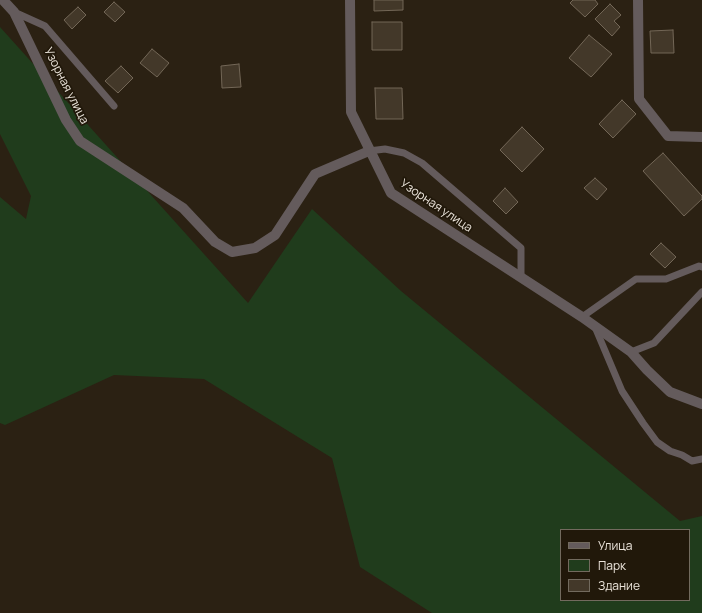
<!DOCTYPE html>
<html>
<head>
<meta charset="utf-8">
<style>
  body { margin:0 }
  #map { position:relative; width:702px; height:613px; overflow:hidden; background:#2b2113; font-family:Manrope,sans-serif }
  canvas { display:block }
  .legend { position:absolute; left:560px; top:529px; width:130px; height:72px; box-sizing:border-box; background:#21180a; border:1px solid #726a5e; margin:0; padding:5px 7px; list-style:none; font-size:12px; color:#ebe4db }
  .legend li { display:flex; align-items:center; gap:8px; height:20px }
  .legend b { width:20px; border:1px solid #726a5e }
</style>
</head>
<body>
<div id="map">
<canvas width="702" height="613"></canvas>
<ul class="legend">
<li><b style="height:5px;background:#645b5c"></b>Улица</li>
<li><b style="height:11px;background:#203c1c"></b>Парк</li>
<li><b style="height:11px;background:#433829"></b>Здание</li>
</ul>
</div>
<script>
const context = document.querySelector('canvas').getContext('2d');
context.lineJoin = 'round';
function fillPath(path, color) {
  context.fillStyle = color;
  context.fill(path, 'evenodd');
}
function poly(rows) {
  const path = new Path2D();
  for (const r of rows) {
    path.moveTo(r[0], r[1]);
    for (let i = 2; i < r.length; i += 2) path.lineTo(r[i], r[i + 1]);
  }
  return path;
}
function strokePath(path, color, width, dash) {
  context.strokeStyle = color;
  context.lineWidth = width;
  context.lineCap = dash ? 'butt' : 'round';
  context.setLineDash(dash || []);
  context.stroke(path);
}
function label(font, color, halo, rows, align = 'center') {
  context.font = font + ' Manrope,sans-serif';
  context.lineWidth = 3.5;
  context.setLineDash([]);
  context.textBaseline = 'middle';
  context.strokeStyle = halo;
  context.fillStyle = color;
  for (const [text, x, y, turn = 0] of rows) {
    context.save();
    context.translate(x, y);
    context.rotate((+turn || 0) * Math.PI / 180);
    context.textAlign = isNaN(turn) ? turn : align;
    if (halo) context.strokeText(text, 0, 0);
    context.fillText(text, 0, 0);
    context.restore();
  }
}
const green = poly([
  [0,27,248,303,312,209,401,291,680,521,702,516,702,613,432,613,360,567,332,458,204,379,114,375,5,425,0,423,0,197,26,219,31,196,0,134],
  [561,530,689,530,689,600,561,600]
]);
const building = poly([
  [374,0,403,0,403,10,374,11,374,0],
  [573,0,595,0,598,4,585,17,570,3,573,0],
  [114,2,125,12,115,22,104,12,114,2],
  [610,4,621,15,614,21,620,27,612,36,595,19,610,4],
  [78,7,86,15,72,29,64,20,78,7],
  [372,22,402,22,402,50,372,50,372,22],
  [673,30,674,53,651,53,650,31,673,30],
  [589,35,612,54,593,75,591,77,569,58,589,35],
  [152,49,169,63,157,77,140,63,152,49],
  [239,64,241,87,222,88,221,66,239,64],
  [121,66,133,78,118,93,105,81,121,66],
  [375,88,402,88,403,119,376,119,375,88],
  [622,100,636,114,613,138,599,124,622,100],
  [522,127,544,149,522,172,500,150,522,127],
  [663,153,702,196,702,199,684,216,643,171,663,153],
  [595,178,607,189,597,200,584,188,595,178],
  [505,188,518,202,506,214,493,201,505,188],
  [661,243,676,257,665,268,650,254,661,243]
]);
const lane = poly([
  [14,12,45,26,114,106],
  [369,151,385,149,404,153,422,163,521,248,521,277],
  [582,317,636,279,666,279,699,266,702,267],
  [595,327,622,391,643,423,657,442,670,451,682,455,692,461,702,459],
  [631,352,654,343,702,292]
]);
const street = poly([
  [3,0,14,12,66,120,80,141,183,208,215,242,232,252,255,248,275,235,315,174,369,151],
  [350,0,351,112,391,193,582,317,631,352,647,370,670,392,702,404],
  [638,0,639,99,668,136,702,137]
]);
const streetNames = [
  ["Узорная улица",66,86,63],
  ["Узорная улица",436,206,34]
];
fillPath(green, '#203c1c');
fillPath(building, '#433829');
strokePath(building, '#736757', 1);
strokePath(lane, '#645b5c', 7);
strokePath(street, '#645b5c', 10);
label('12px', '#ebe4db', '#21180a', streetNames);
</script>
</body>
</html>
